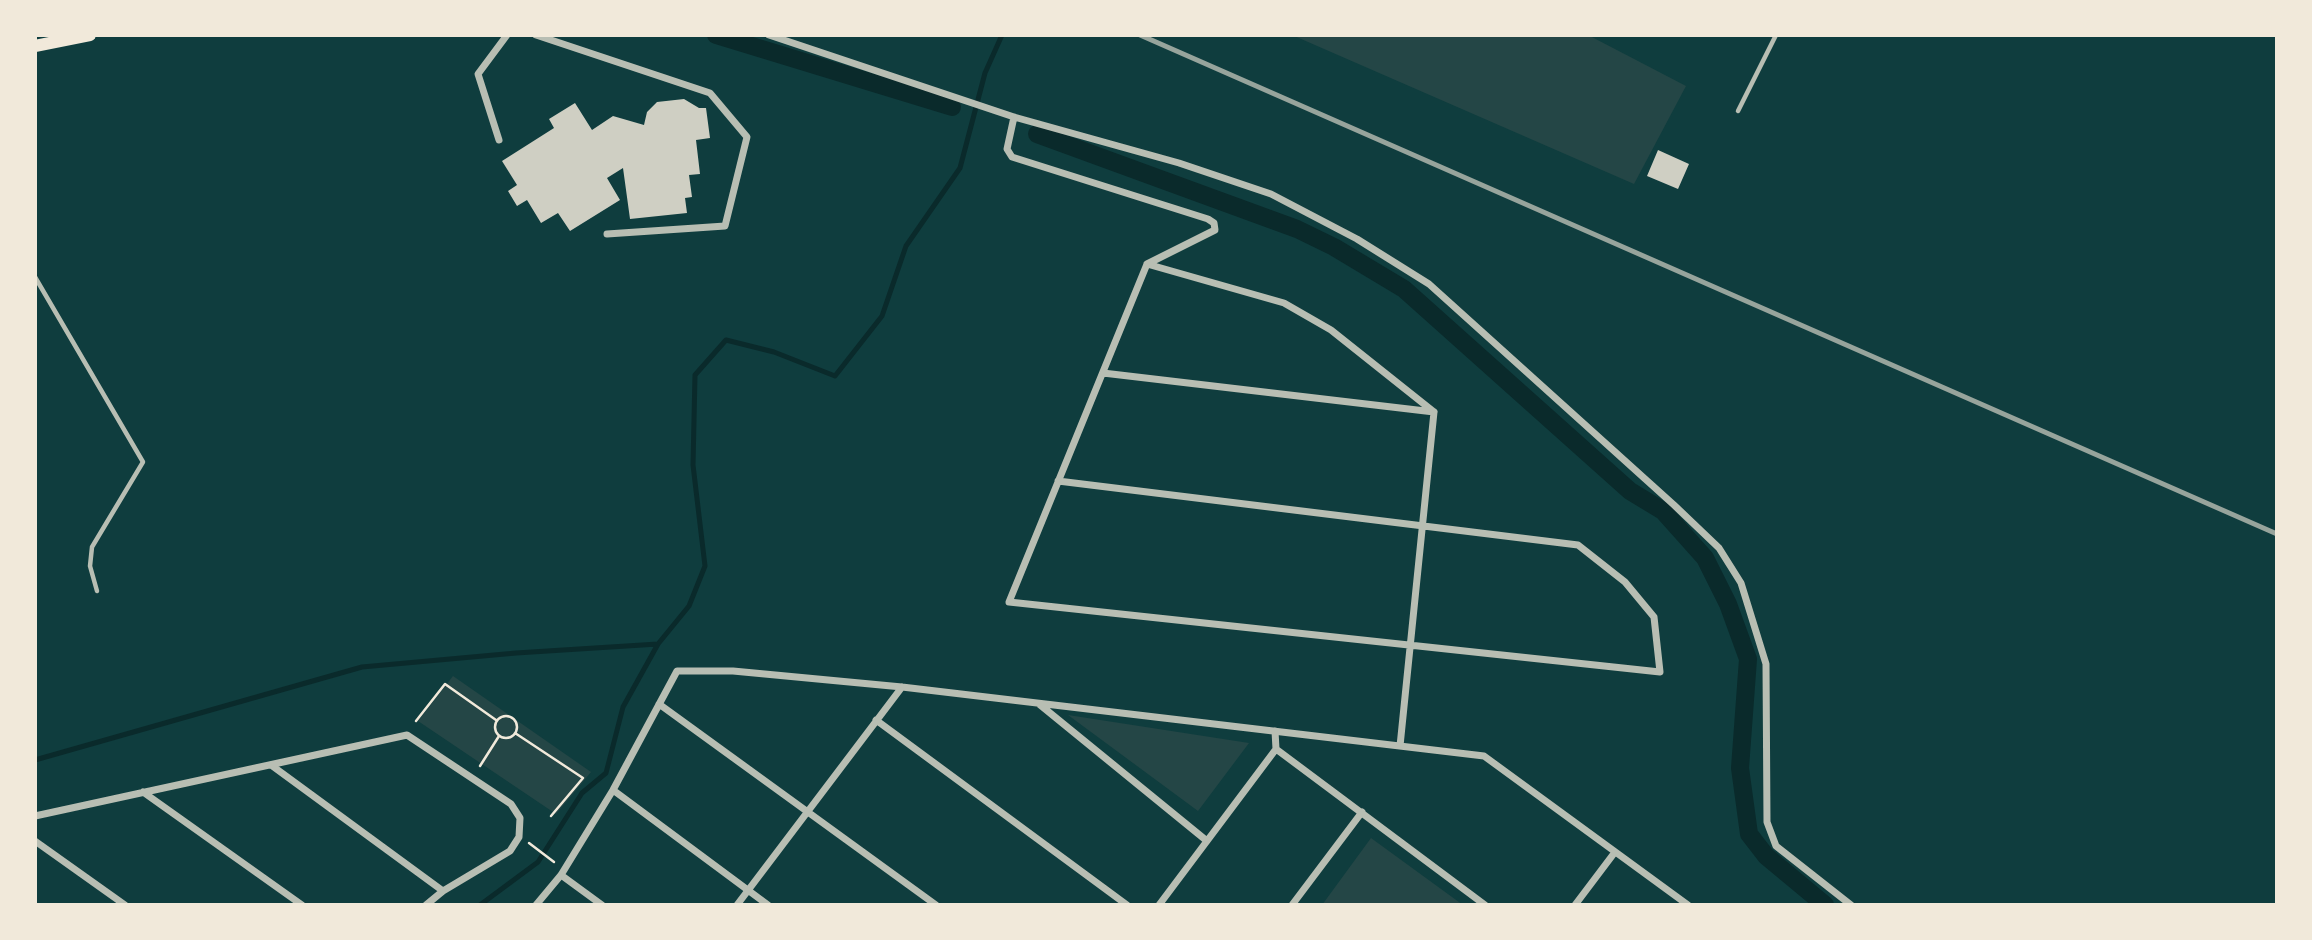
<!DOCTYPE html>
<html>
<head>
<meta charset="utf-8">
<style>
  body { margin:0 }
  #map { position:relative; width:2312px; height:940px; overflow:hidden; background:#0f3d3e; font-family:Georgia,serif }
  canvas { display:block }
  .frame { position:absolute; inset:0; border:37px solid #f1e9da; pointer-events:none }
</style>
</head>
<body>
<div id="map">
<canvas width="2312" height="940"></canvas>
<div class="frame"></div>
</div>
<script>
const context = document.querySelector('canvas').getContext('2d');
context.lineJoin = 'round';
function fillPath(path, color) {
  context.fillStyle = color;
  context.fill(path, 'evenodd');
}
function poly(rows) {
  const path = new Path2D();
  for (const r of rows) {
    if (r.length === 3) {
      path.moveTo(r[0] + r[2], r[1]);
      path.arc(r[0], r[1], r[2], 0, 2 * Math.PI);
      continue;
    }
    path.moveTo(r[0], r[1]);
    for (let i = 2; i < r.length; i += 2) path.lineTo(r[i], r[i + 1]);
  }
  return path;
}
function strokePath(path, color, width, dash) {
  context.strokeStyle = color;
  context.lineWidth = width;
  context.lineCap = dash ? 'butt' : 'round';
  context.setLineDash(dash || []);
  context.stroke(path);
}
const green = poly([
  [1292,35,1588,35,1686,86,1634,184],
  [453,676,591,772,556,814,418,721],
  [1068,715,1249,743,1198,811],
  [1371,838,1463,905,1322,905]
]);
const stream = poly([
  [35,760,362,667,516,653,658,644],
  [480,905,538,862,582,793,606,773,623,707,658,644,689,606,705,566,693,465,695,375,726,340,774,352,835,376,882,316,906,246,960,168,985,73,1002,35]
]);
const canal = poly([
  [716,35,952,107],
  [1037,134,1297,229,1334,247,1404,289,1630,491,1663,511,1705,558,1728,604,1748,659,1740,768,1749,834,1766,856,1825,905]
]);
const building = poly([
  [684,99,699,108,706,108,710,138,696,140,700,174,689,175,692,197,685,198,687,213,630,219,623,168,607,178,620,200,570,231,558,213,541,223,527,200,517,206,508,191,517,185,502,161,554,128,549,119,575,103,592,130,613,116,644,125,647,112,657,102],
  [1658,150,1689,164,1678,189,1647,176]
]);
const path = poly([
  [506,727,11],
  [416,721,445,684,496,720],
  [515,733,583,778,551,816],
  [480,766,499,736],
  [529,843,554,862]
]);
const service = poly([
  [1738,111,1776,35],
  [35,277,143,462,92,547,90,566,97,591]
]);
const minor = poly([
  [536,35,710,93,747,137,725,226,607,234],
  [769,35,1014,117,1179,163,1271,194,1357,239,1429,284,1674,505,1719,548,1741,583,1766,664,1767,822,1776,846,1851,905],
  [1014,117,1007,149,1012,157,1208,219,1214,223,1215,230,1147,264,1284,303,1331,330,1434,412],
  [499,140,478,74,507,35],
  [1103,373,1434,412],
  [1058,481,1578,545,1625,582,1654,617,1660,672,1009,602,1147,264],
  [659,704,936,905],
  [1039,704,1207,841],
  [876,720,1127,905],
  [1275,731,1276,749,1485,905],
  [1400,746,1434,412],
  [271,765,443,891],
  [613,790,768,905],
  [143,792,302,905],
  [35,816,407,735,511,804,520,818,519,837,510,851,443,891,426,905],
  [35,841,125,905],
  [561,875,602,905],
  [536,905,561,875,613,790,677,671,733,671,902,687,1484,756,1688,905],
  [737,905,902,687],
  [1159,905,1276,749],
  [1292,905,1362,812],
  [1575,905,1615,852]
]);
const secondary = poly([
  [35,46,90,35]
]);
const rail = poly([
  [1140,35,2277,534]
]);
fillPath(green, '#244646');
strokePath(stream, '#0a2a2b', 5);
strokePath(canal, '#0a2a2b', 18);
fillPath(building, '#cfcfc3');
strokePath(path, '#f1e9da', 2.5);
strokePath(service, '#b8beb3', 4.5);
strokePath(minor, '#b8beb3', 7);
strokePath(secondary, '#f1e9da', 12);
strokePath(rail, '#97a49c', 5);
</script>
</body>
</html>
